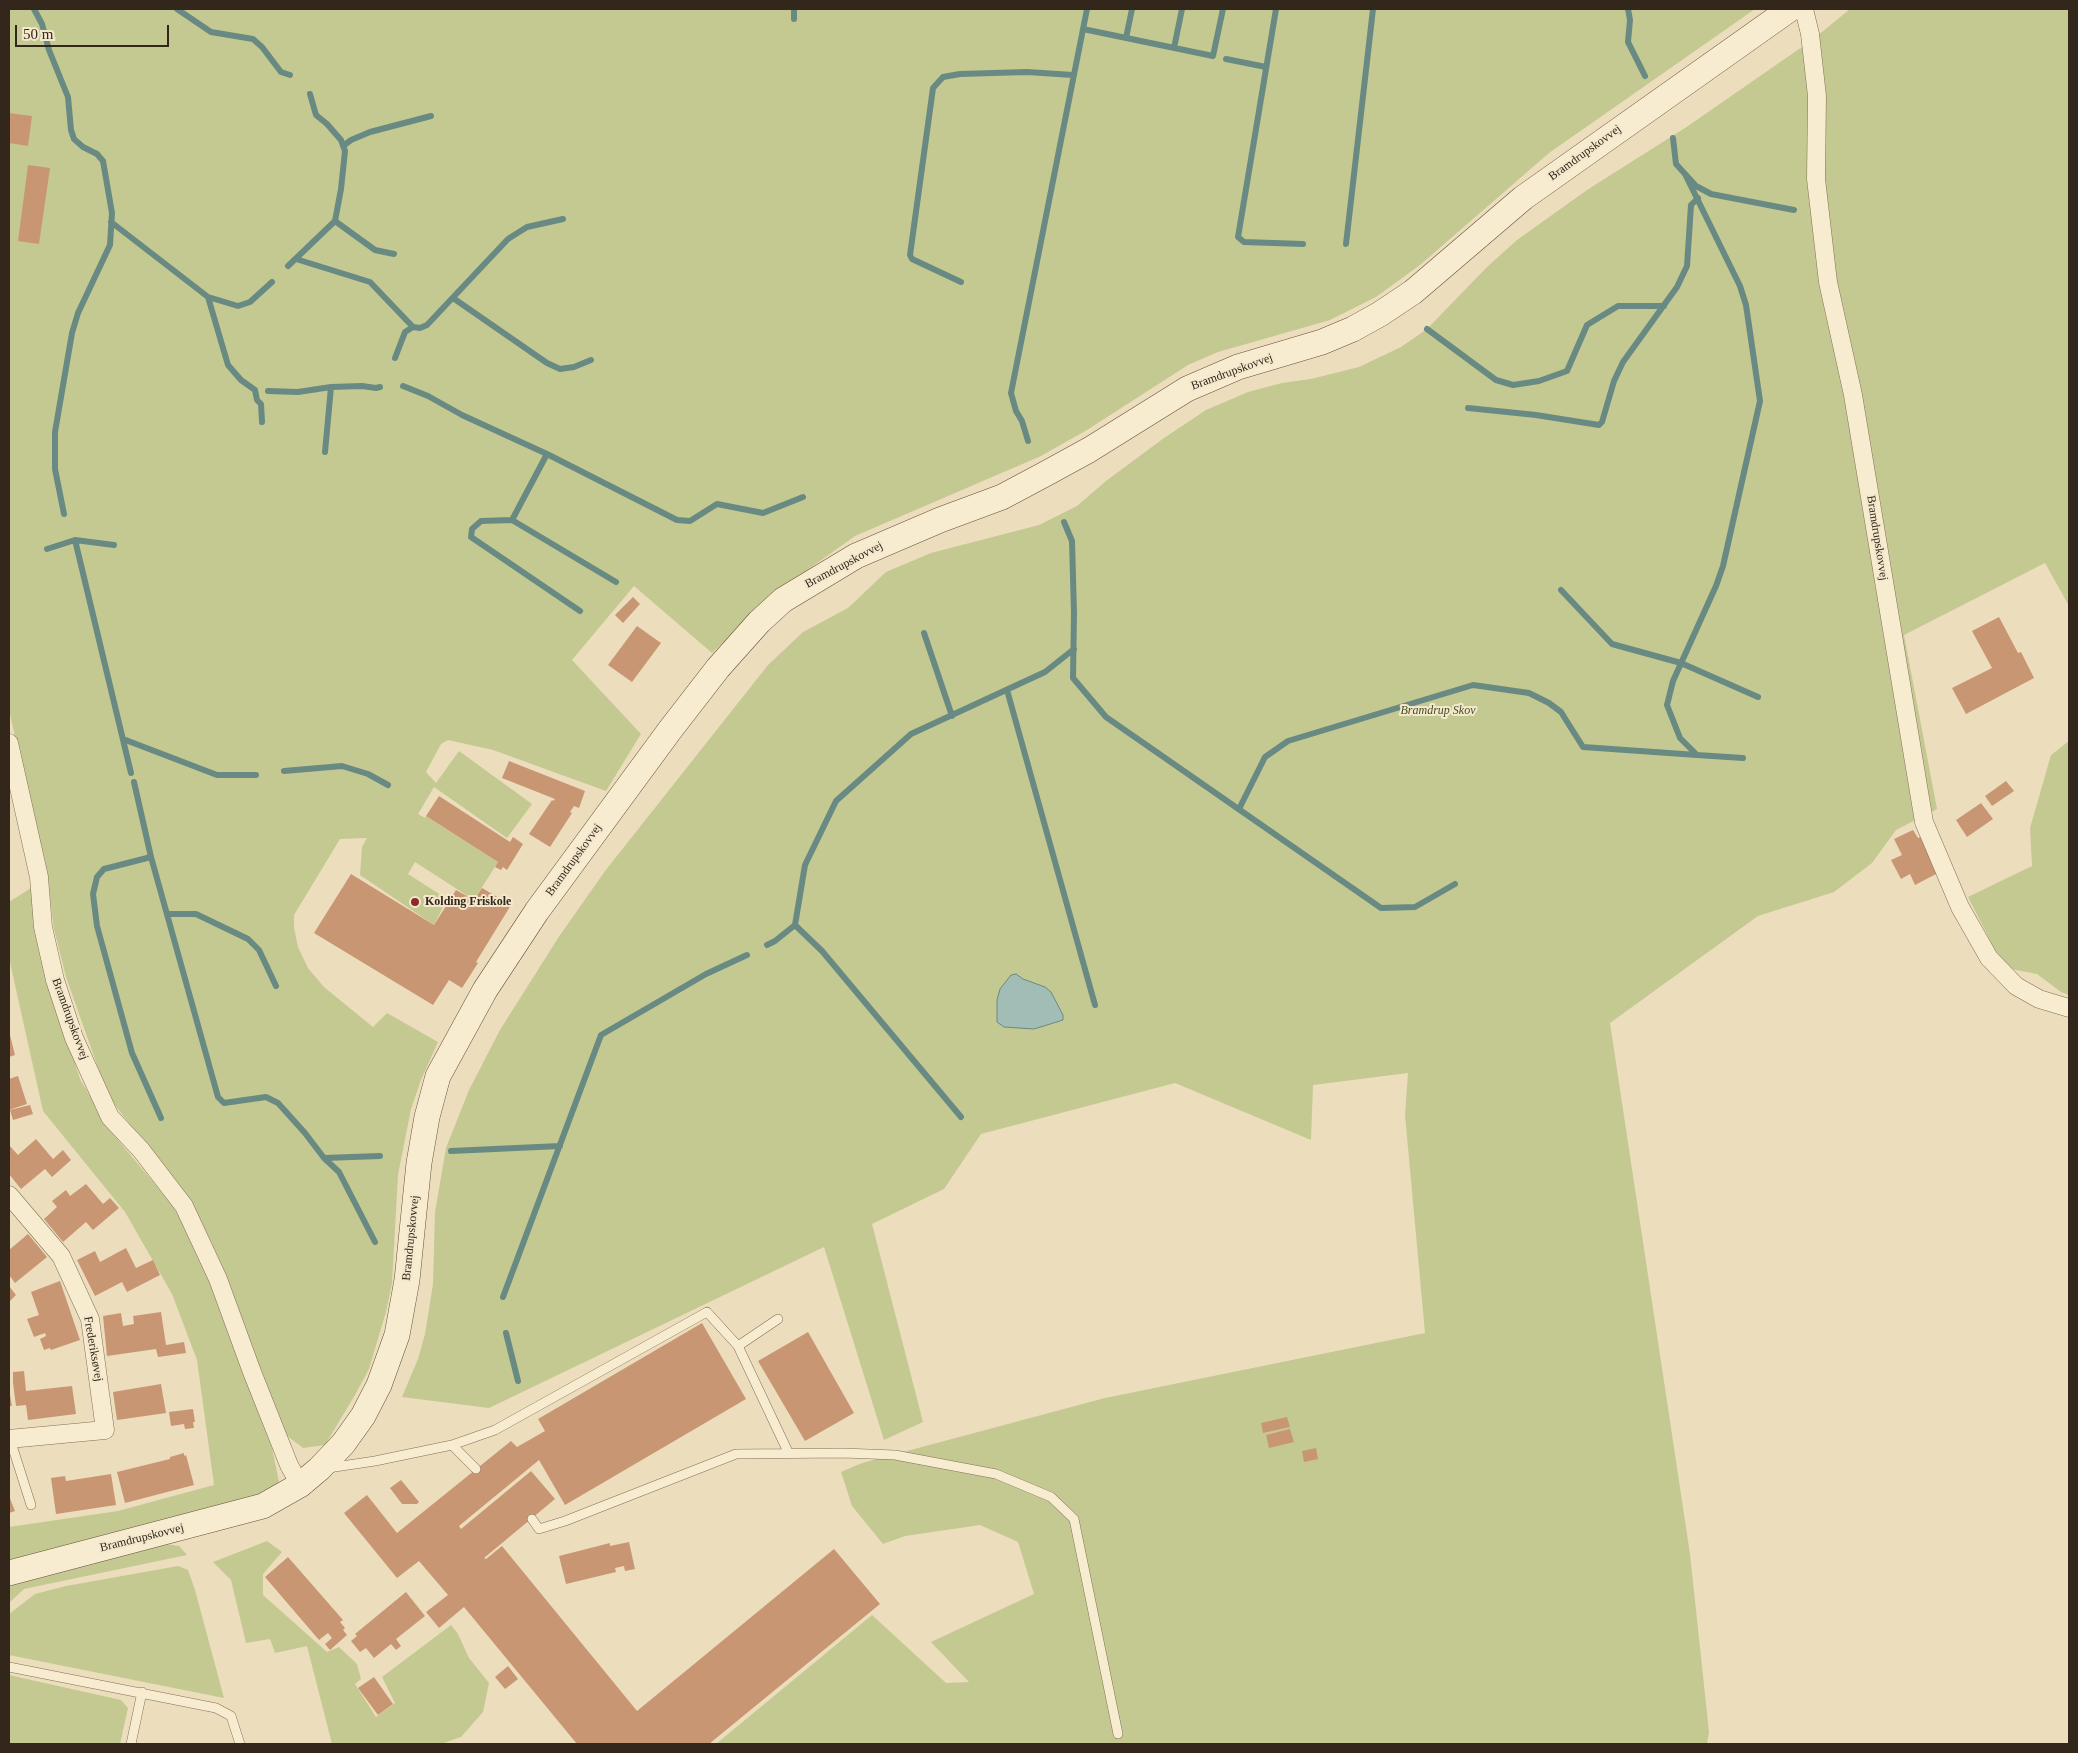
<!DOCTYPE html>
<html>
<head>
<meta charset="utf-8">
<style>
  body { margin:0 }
  #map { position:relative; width:2078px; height:1753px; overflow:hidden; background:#ecddbd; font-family:"Times New Roman",serif }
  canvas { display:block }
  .frame { position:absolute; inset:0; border:10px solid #33261b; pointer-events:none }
  .scale { position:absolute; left:15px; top:25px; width:154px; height:22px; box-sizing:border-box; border:2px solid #33261b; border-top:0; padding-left:6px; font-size:15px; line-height:18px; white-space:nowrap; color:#33261b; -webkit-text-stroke:4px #f4e8cd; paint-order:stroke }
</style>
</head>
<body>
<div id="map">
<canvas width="2078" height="1753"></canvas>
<div class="frame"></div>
<div class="scale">50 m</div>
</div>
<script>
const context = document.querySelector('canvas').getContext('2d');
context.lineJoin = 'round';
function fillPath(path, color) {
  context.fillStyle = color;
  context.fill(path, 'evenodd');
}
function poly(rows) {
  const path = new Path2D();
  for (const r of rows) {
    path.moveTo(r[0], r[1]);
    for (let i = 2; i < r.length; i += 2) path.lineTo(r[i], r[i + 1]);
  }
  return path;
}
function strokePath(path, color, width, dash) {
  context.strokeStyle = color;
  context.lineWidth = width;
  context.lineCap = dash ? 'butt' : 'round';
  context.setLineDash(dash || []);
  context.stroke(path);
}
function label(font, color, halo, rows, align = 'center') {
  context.font = font + ' "Times New Roman",serif';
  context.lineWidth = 4;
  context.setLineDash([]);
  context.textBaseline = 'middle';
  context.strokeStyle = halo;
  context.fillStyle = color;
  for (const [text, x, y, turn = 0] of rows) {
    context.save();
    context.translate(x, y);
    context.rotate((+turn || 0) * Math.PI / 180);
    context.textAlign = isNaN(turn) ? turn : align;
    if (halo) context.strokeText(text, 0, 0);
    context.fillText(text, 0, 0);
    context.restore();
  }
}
const green = poly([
  [9,9,1755,9,1549,153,1420,265,1376,297,1330,320,1218,352,1188,365,1087,430,1041,456,855,536,774,594,712,653,634,586,572,660,641,734,606,791,493,750,448,740,441,744,426,772,436,783,459,751,532,804,507,838,434,787,418,814,425,818,426,816,498,862,474,900,415,862,408,874,447,899,434,925,360,875,362,847,367,838,340,839,294,915,294,928,298,947,308,968,324,987,373,1027,387,1013,438,1042,421,1080,411,1109,398,1175,392,1283,386,1312,369,1369,355,1395,325,1445,303,1448,286,1435,266,1390,227,1277,209,1237,183,1194,108,1096,66,977,54,929,48,881,9,710],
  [1850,9,2069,9,2069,606,2045,563,1904,635,1937,809,1896,830,1872,863,1834,892,1758,916,1610,1023,1690,1554,1709,1732,1707,1744,716,1744,872,1615,946,1683,969,1682,931,1642,1034,1594,1018,1542,980,1525,905,1536,883,1544,852,1506,841,1472,862,1463,1105,1398,1425,1333,1405,1115,1408,1073,1313,1085,1311,1140,1175,1083,981,1134,944,1189,872,1224,923,1422,884,1440,824,1247,489,1408,402,1397,418,1359,425,1334,433,1284,435,1212,446,1148,469,1090,500,1030,558,938,605,871,768,665,803,632,848,608,886,572,931,553,1039,525,1077,506,1106,481,1164,438,1206,410,1248,392,1282,383,1311,379,1359,367,1401,347,1427,329,1487,267,1517,240,1587,190,1688,126,1812,40],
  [2069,741,2069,995,2061,992,2037,974,2011,969,1995,950,1968,897,2032,866,2030,828,2051,755],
  [31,888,46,971,80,1079,109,1129,173,1206,209,1268,232,1341,272,1448,279,1482,267,1492,9,1560,9,1527,118,1511,214,1485,197,1360,172,1294,125,1212,43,1111,9,958,9,902],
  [267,1541,282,1552,263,1574,263,1595,327,1652,339,1647,357,1664,361,1679,355,1684,376,1717,395,1703,382,1677,451,1625,458,1634,469,1658,489,1683,483,1712,461,1737,441,1744,332,1744,307,1646,275,1653,270,1639,246,1643,231,1580,213,1562],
  [166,1544,179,1546,187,1555,24,1589,9,1603,9,1586,11,1585],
  [178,1566,188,1570,195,1590,224,1698,9,1655,9,1614,35,1594,66,1586],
  [9,1675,121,1700,128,1708,120,1744,9,1744]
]);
const water = poly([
  [1016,974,1023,979,1045,987,1051,992,1063,1015,1063,1020,1034,1029,1004,1027,997,1022,997,1000,1000,989,1011,975,1016,974]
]);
const stream = poly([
  [34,9,42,24,49,50,68,97,71,130,74,139,83,147,97,154,103,161,112,213,110,245,78,313,72,333,55,432,55,469,64,514],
  [177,9,211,32,253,39,262,47,281,72,290,75],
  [794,9,794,19],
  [1276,9,1238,237,1244,242,1303,244],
  [1628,9,1630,20,1628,42,1645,76],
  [1083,29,1213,56,1223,9],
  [1126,38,1132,9],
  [1174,48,1182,9],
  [1226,59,1266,67],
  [1673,138,1676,164,1696,186,1711,194,1794,210],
  [343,146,351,140,370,132,431,116],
  [1686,176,1740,286,1746,305,1760,401,1723,566,1716,586,1673,681,1667,705,1680,738,1697,755,1743,758],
  [335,221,375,250,394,254],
  [111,222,208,297,228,365,241,380,255,390,257,400,261,404,262,422],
  [1346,244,1373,9],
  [296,259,370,282,413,327,420,328,427,325,508,239,527,227,563,219],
  [288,266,335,221,341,189,345,151,341,140,327,124,316,115,310,94],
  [961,282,912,259,910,255,933,88,943,77,960,74,1027,72,1073,75],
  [208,297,238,306,250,302,272,282],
  [453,298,547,363,560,369,574,367,591,360],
  [1427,329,1496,380,1513,385,1539,381,1567,371,1587,325,1618,306,1664,306],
  [395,358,405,332,413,327],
  [403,386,428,396,462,415,547,454,677,520,690,521,717,504,763,513,803,497],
  [268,391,298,392,331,387,362,386,376,388,380,387],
  [1468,408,1536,415,1599,425,1602,422,1614,381,1623,362,1677,287,1687,266,1691,205,1698,198],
  [1028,441,1022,421,1016,411,1011,393,1087,9],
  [325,452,331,387],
  [547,454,512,520,481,521,472,529,471,537,580,611],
  [512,520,616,582],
  [1064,522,1072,541,1074,613,1073,678,1106,717,1381,908,1415,907,1455,884],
  [75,540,131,773],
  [47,549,75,540,114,545],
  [1561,590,1612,644,1681,663,1758,697],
  [924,633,952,716],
  [1007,690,1095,1005],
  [123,739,217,775,256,775],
  [284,771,342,766,368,774,388,785],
  [134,782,151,857,218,1097,224,1103,266,1097,278,1103,305,1133,324,1158,339,1172,375,1242],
  [1239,809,1265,757,1288,741,1473,685,1529,693,1549,703,1561,712,1583,747,1697,755],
  [151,857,104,869,97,877,93,894,97,926,132,1053,161,1118],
  [168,914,196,914,248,939,259,950,276,986],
  [767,945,775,941,795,925],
  [961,1117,822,951,795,925,805,865,836,801,911,734,1045,672,1074,649],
  [451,1151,560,1146],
  [324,1158,380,1156],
  [503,1297,601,1035,706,974,747,955],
  [506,1333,518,1381]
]);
const building = poly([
  [9,113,32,116,28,146,9,143],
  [28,165,50,168,39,244,18,241],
  [633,597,640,604,623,623,615,615],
  [1999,617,2018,653,2021,652,2034,678,1966,714,1952,688,1992,668,1972,631],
  [637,626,661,643,632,682,608,665],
  [509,761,585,791,579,808,574,806,570,812,572,813,550,847,529,834,552,800,553,801,555,799,502,778],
  [2006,781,2014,791,1992,806,1985,796],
  [439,796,510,842,513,837,523,844,507,870,503,867,501,870,495,867,498,862,426,816],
  [1981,803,1993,819,1967,837,1956,820],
  [1913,830,1918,838,1920,837,1938,873,1915,885,1910,874,1901,879,1891,860,1902,855,1894,839],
  [351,874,434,925,456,890,474,900,482,888,511,905,476,962,478,963,462,988,449,980,433,1005,314,933],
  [9,1031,15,1055,9,1057],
  [18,1076,27,1104,9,1110,9,1079],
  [30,1105,33,1114,13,1120,10,1110],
  [36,1139,53,1159,63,1150,71,1160,52,1177,45,1169,21,1189,9,1174,9,1145,18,1155],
  [86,1184,103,1204,110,1198,119,1208,93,1230,86,1222,63,1242,44,1219,57,1207,52,1201,66,1190,70,1196],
  [28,1234,47,1257,15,1283,9,1275,9,1250],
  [126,1248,136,1268,153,1260,160,1275,127,1292,122,1282,95,1296,77,1260,95,1251,100,1262],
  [60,1281,80,1340,51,1350,50,1348,44,1350,40,1339,46,1336,45,1333,34,1337,27,1319,39,1315,31,1292],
  [9,1286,16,1295,9,1302],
  [161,1312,166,1345,184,1342,186,1353,158,1357,156,1349,107,1356,103,1316,121,1313,123,1326,134,1324,133,1316],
  [702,1323,746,1399,565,1505,539,1460,459,1526,461,1529,531,1471,555,1499,484,1558,486,1559,502,1546,637,1711,834,1549,880,1604,709,1744,577,1744,464,1607,439,1628,426,1612,448,1595,419,1561,397,1578,344,1513,367,1495,397,1533,511,1441,517,1447,545,1431,538,1419],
  [808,1332,854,1413,805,1441,758,1361],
  [24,1371,26,1391,72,1386,76,1414,28,1420,26,1405,16,1406,13,1383,13,1372],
  [161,1384,166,1413,117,1420,113,1392],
  [9,1389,12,1406,9,1406],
  [193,1409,195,1422,193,1422,194,1428,185,1429,184,1424,171,1426,169,1412],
  [1287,1417,1290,1427,1263,1433,1261,1423],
  [1290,1429,1294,1442,1269,1448,1266,1435],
  [1316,1448,1318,1459,1304,1462,1302,1451],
  [184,1453,184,1456,186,1455,194,1485,125,1503,117,1472,170,1459,170,1457],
  [111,1474,116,1505,56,1514,51,1478,65,1476,66,1481],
  [401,1480,419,1502,417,1504,402,1504,390,1488],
  [9,1496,15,1511,9,1513],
  [629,1542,635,1569,625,1571,624,1566,615,1568,616,1572,566,1584,559,1556,610,1543,610,1546],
  [288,1557,343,1620,340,1622,345,1628,343,1630,347,1635,330,1650,325,1644,332,1638,328,1633,319,1640,265,1577],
  [406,1592,425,1616,396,1639,401,1646,396,1650,391,1644,374,1658,366,1648,360,1652,351,1641,357,1636,355,1634],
  [508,1666,518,1679,505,1689,495,1677],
  [374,1677,393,1704,378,1715,358,1688]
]);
const lane = poly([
  [778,1319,738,1346,789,1454],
  [10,1439,31,1505],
  [452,1445,495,1430,707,1312,738,1346],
  [328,1468,375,1461,452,1445,476,1469],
  [532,1519,539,1529,565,1521,736,1454,843,1453,895,1455,996,1474,1051,1497,1074,1519,1118,1734],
  [9,1667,216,1708,231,1716,240,1744],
  [131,1744,142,1692]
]);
const street = poly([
  [1804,9,1810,34,1817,96,1816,179,1828,282,1853,395,1924,822,1960,907,1989,958,2016,986,2039,999,2069,1008],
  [9,743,39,877,43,927,55,980,74,1038,110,1117,141,1150,184,1206,218,1279,252,1372,289,1465,300,1485],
  [9,1195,61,1256,90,1319,105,1430,9,1439]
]);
const secondary = poly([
  [9,1573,263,1506,300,1485,319,1469,343,1444,363,1416,379,1385,397,1335,407,1280,419,1163,427,1117,438,1076,485,990,537,911,670,730,718,668,759,622,783,600,856,556,940,520,1002,497,1047,473,1089,450,1187,389,1238,367,1322,342,1353,329,1380,314,1413,292,1523,198,1790,9]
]);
const markers = [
  [415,902,5,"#90292b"]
];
const streetNames = [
  ["Bramdrupskovvej",1585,153,-36],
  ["Bramdrupskovvej",1232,372,-20],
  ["Bramdrupskovvej",1877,538,81],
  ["Bramdrupskovvej",844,565,-28],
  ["Bramdrupskovvej",574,860,-54],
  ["Bramdrupskovvej",70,1019,70],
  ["Bramdrupskovvej",411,1238,-84],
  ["Frederiksøvej",93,1349,80],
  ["Bramdrupskovvej",142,1538,-14]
];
const parkNames = [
  ["Bramdrup Skov",1438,711]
];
const poiNames = [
  ["Kolding Friskole",425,902]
];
fillPath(green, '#c4c992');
fillPath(water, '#a1bdb5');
strokePath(water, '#698a82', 1);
strokePath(stream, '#698a82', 6);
fillPath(building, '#c99674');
strokePath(lane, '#836e57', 10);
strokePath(street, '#836e57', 19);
strokePath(secondary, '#654f3b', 26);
strokePath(lane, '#f7ebd0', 9);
strokePath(street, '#f7ebd0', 18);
strokePath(secondary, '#f7ebd0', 25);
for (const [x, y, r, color] of markers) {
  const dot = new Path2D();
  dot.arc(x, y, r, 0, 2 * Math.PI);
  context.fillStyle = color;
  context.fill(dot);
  strokePath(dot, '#f4e8cd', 2);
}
label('12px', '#33261b', '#f4e8cd', streetNames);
label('italic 12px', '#444f23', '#f4e8cd', parkNames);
label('bold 12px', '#33261b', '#f4e8cd', poiNames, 'left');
</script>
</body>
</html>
